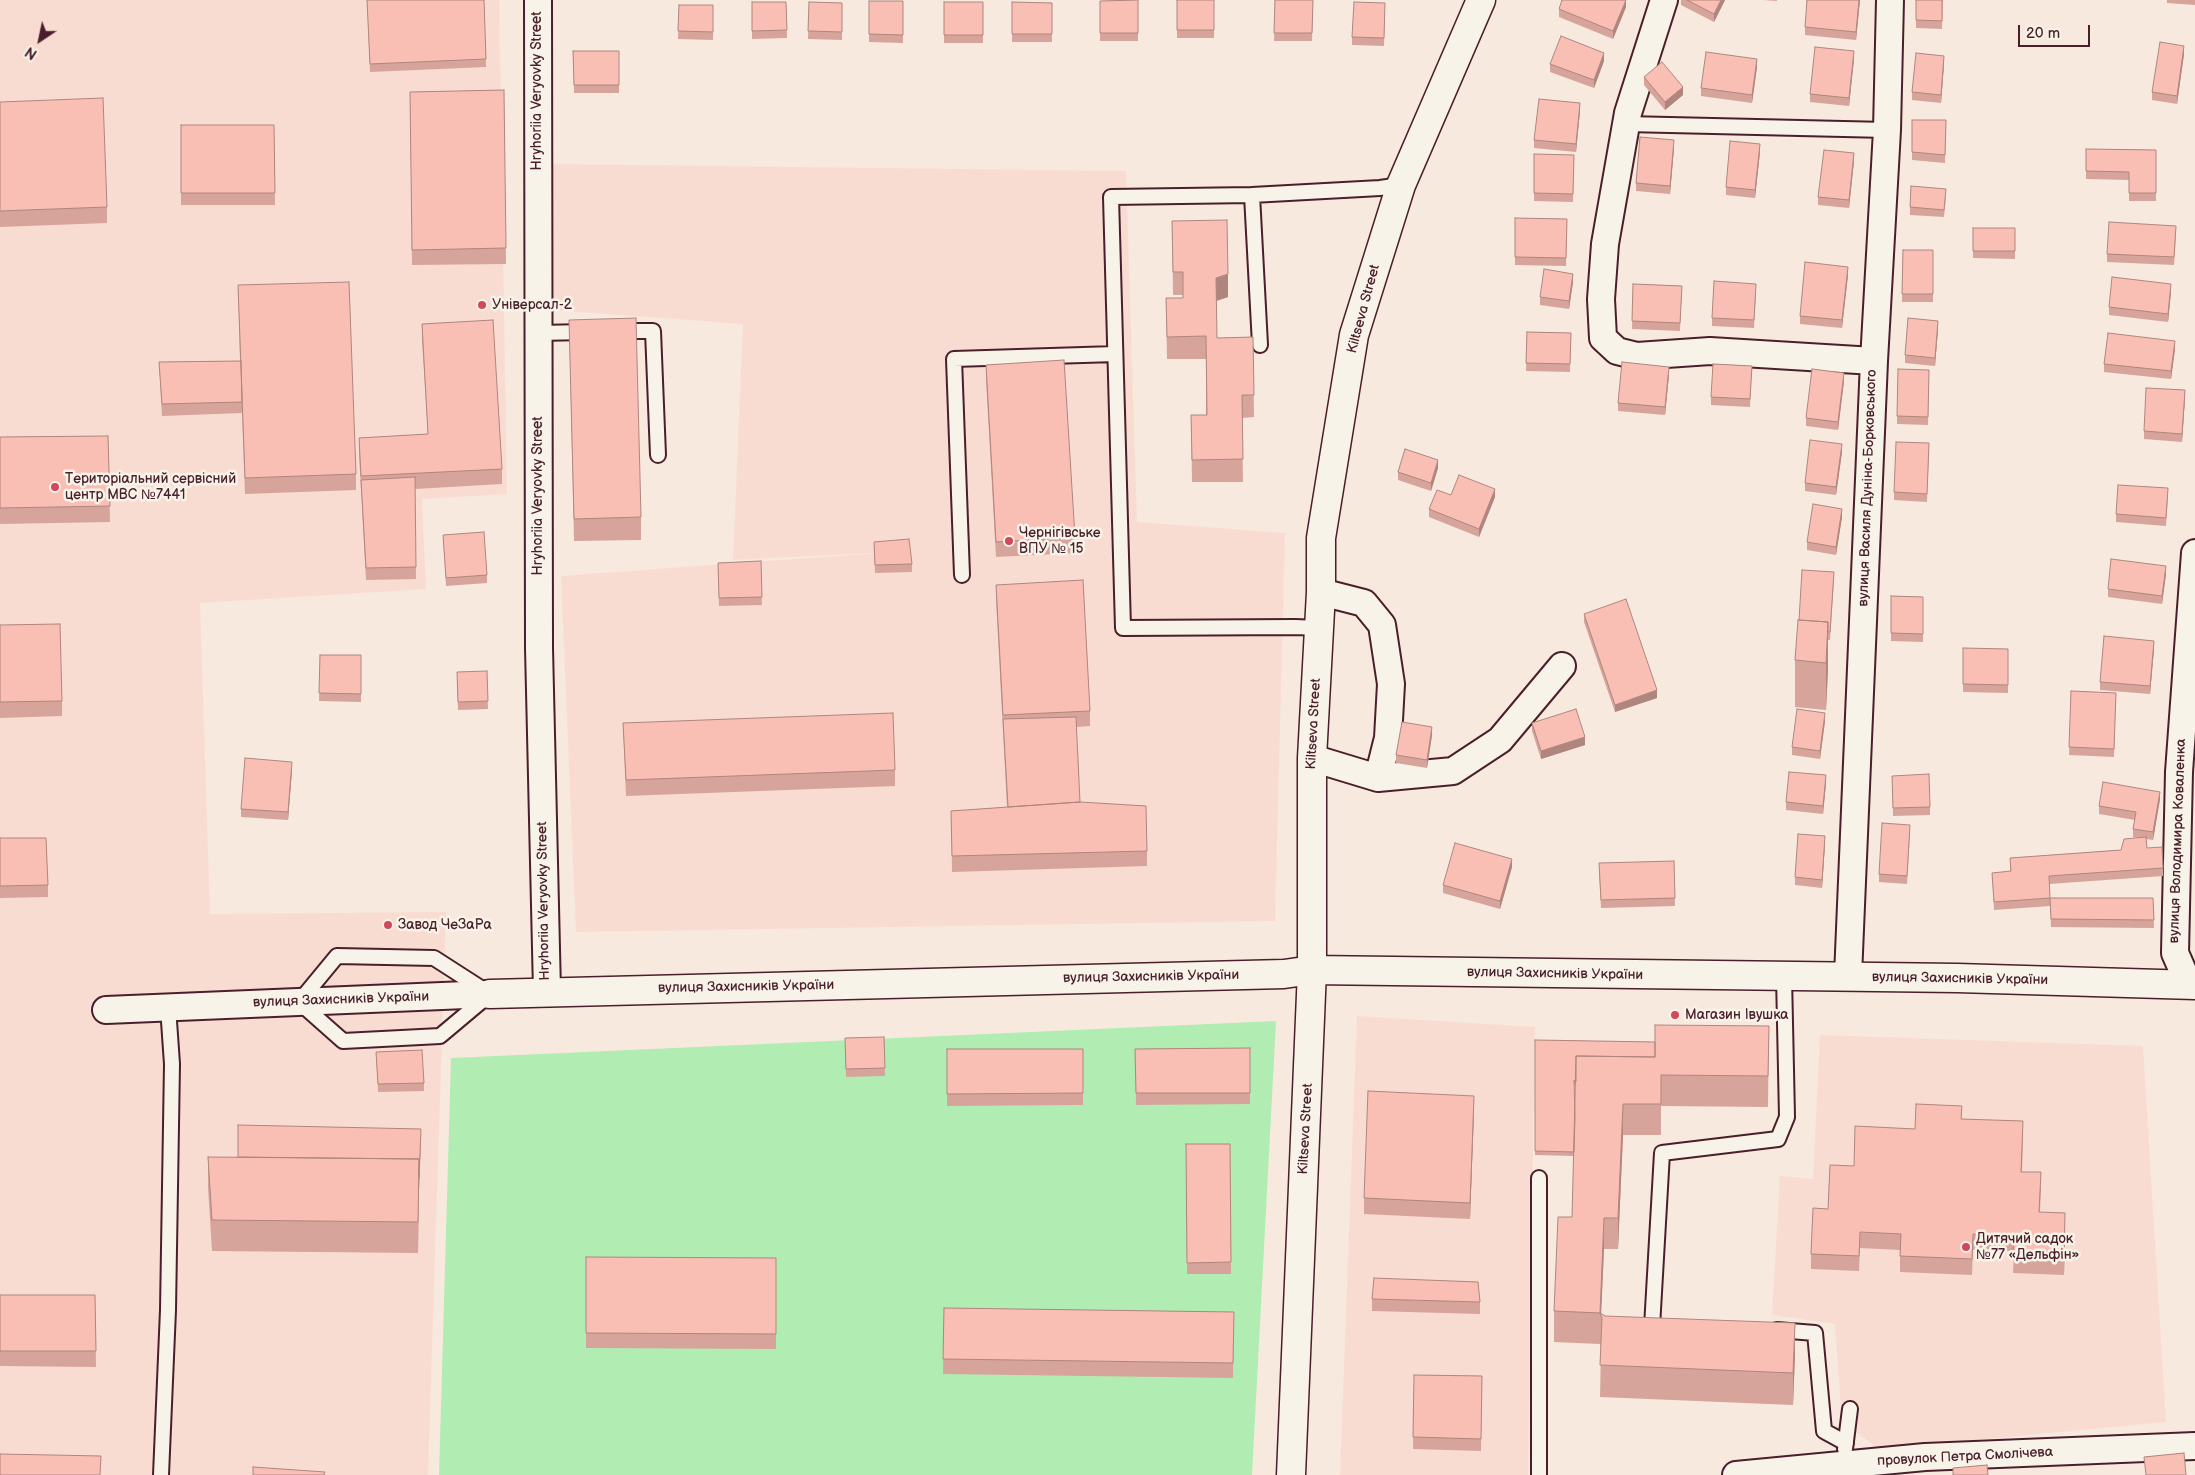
<!DOCTYPE html>
<html>
<head>
<meta charset="utf-8">
<style>
  body { margin:0 }
  #map { position:relative; width:2195px; height:1475px; overflow:hidden; background:#f8e9de; font-family:"Balsamiq Sans",sans-serif }
  canvas { display:block }
  .north { position:absolute; left:15px; top:15px; width:50px; height:50px; -webkit-text-stroke:4px #f7f3e8; paint-order:stroke; rotate:214deg; font-size:14px; font-weight:700; line-height:20px; text-align:center; color:#4a1f2b }
  .north::after { content:''; display:block; margin:auto; width:18px; height:22px; background:#4a1f2b; clip-path:polygon(50% 0,100% 100%,50% 72%,0 100%) }
  .scale { position:absolute; left:2018px; top:25px; width:72px; height:22px; box-sizing:border-box; border:2px solid #4a1f2b; border-top:0; padding-left:6px; font-size:15px; line-height:18px; white-space:nowrap; color:#4a1f2b; -webkit-text-stroke:4px #f7f3e8; paint-order:stroke }
</style>
</head>
<body>
<div id="map">
<canvas width="2195" height="1475"></canvas>
<div class="north">N</div>
<div class="scale">20 m</div>
</div>
<script>
const context = document.querySelector('canvas').getContext('2d');
context.lineJoin = 'round';
function fillPath(path, color) {
  context.fillStyle = color;
  context.fill(path, 'evenodd');
}
function poly(rows) {
  const path = new Path2D();
  for (const r of rows) {
    path.moveTo(r[0], r[1]);
    for (let i = 2; i < r.length; i += 2) path.lineTo(r[i], r[i + 1]);
  }
  return path;
}
function strokePath(path, color, width, dash) {
  context.strokeStyle = color;
  context.lineWidth = width;
  context.lineCap = dash ? 'butt' : 'round';
  context.setLineDash(dash || []);
  context.stroke(path);
}
function label(font, color, halo, rows, align = 'center') {
  context.font = font + ' "Balsamiq Sans",sans-serif';
  context.lineWidth = 5;
  context.setLineDash([]);
  context.textBaseline = 'middle';
  context.strokeStyle = halo;
  context.fillStyle = color;
  for (const [text, x, y, turn = 0] of rows) {
    context.save();
    context.translate(x, y);
    context.rotate((+turn || 0) * Math.PI / 180);
    context.textAlign = isNaN(turn) ? turn : align;
    if (halo) context.strokeText(text, 0, 0);
    context.fillText(text, 0, 0);
    context.restore();
  }
}
const built = poly([
  [0,0,499,0,507,494,422,499,426,589,200,603,210,914,446,912,428,1475,0,1475],
  [551,164,1126,171,1137,522,1285,533,1275,921,576,932,561,576,890,552,733,560,743,324,552,310],
  [1357,1016,1535,1027,1528,1475,1340,1475],
  [1820,1035,2143,1046,2166,1422,1879,1449,1842,1422,1835,1324,1772,1315,1780,1176,1813,1179]
]);
const green = poly([
  [1276,1021,1252,1475,439,1475,451,1058]
]);
const lane = poly([
  [1626,124,1887,130],
  [1252,195,1111,197,1123,628,1295,627,1319,628],
  [618,331,653,331,658,455],
  [537,333,587,332],
  [1260,345,1252,195,1380,188,1401,185],
  [962,575,954,359,1115,354],
  [337,956,434,958,490,994,440,1036,343,1041,299,1002,337,956],
  [1660,1327,1652,1327,1662,1153,1778,1139,1787,1117,1784,976],
  [1777,1330,1815,1333,1824,1431,1846,1443],
  [1845,1449,1850,1409],
  [161,1475,168,1310,172,1064,168,1007],
  [1539,1475,1539,1178]
]);
const street = poly([
  [538,0,539,648,547,991],
  [1664,0,1628,113,1605,244,1601,299,1603,338,1617,351,1637,356,1710,351,1874,361],
  [1321,592,1364,603,1382,625,1391,684,1388,738,1378,778],
  [1312,758,1378,778,1453,771,1500,740,1562,666],
  [1848,976,1874,361,1887,130,1890,0],
  [2189,985,2175,953,2179,772,2195,553],
  [106,1010,490,994],
  [1736,1475,1925,1457,2195,1446]
]);
const secondary = poly([
  [490,994,1284,974,1312,970,1957,978,2195,985],
  [1291,1475,1312,970,1312,758,1321,592,1321,538,1354,335,1401,185,1481,0]
]);
const wall = poly([
  [367,0,484,0,486,67,370,72],
  [1138,0,1138,41,1100,41,1100,1],
  [1177,0,1214,0,1214,38,1177,38],
  [1275,0,1313,0,1312,41,1274,41],
  [1681,0,1725,0,1714,22,1681,5],
  [1763,0,1777,0,1777,1],
  [1860,0,1856,40,1805,35,1805,27],
  [1916,0,1943,0,1942,29,1916,28],
  [2167,0,2195,0,2195,5,2167,3],
  [869,1,903,1,903,43,869,42],
  [752,2,786,2,787,38,752,39],
  [809,2,842,3,842,40,808,39],
  [944,2,983,2,983,43,944,43],
  [1012,2,1052,3,1052,42,1012,42],
  [679,5,713,5,713,40,678,39],
  [1626,7,1613,39,1559,17,1559,9],
  [1385,11,1384,46,1352,45,1352,37],
  [573,51,619,51,619,93,574,93],
  [2184,54,2177,104,2152,100,2152,92],
  [1854,59,1849,106,1810,102,1810,94],
  [1604,61,1594,88,1550,72,1550,64],
  [1944,64,1941,103,1912,100,1912,92],
  [1757,67,1752,103,1701,96,1701,88],
  [1644,77,1683,95,1665,110,1644,85],
  [504,90,506,264,412,265,410,92],
  [0,102,107,207,107,223,0,227],
  [1580,111,1576,152,1534,148,1534,140],
  [1912,120,1946,120,1945,163,1912,160],
  [181,125,274,125,275,205,181,205],
  [1674,148,1670,194,1636,191,1636,183],
  [2086,149,2156,150,2156,201,2129,201,2129,180,2086,179],
  [1760,152,1755,198,1726,195,1726,187],
  [1534,154,1574,155,1573,202,1534,201],
  [1854,161,1849,208,1818,205,1818,197],
  [1946,197,1944,217,1910,215,1910,207],
  [1515,218,1567,219,1566,266,1515,265],
  [1172,221,1228,297,1216,301,1217,338,1253,337,1254,417,1242,418,1243,482,1192,482,1191,415,1206,415,1206,359,1167,359,1166,298,1183,298,1183,295,1173,295],
  [1973,228,2015,228,2015,259,1973,258],
  [2176,234,2174,265,2107,262,2107,254],
  [1903,250,1933,250,1933,302,1902,302],
  [1848,275,1842,328,1800,324,1800,316],
  [1573,282,1569,309,1540,305,1540,297],
  [1633,284,1682,286,1680,331,1632,329],
  [238,285,356,474,356,490,245,494,242,411,242,413,162,416,159,362,240,361],
  [1756,292,1754,328,1712,326,1712,318],
  [2171,292,2168,322,2109,315,2109,307],
  [569,320,641,517,641,540,574,541],
  [422,324,502,469,502,484,415,489,416,579,366,580,359,454,359,438,428,434,422,340],
  [1938,329,1935,366,1905,363,1905,355],
  [1527,332,1571,333,1570,372,1526,371],
  [2175,349,2171,379,2104,372,2104,364],
  [986,365,1075,537,1075,553,996,557,986,380],
  [1752,366,1750,407,1711,405,1711,397],
  [1929,370,1928,425,1897,424,1897,416],
  [1669,375,1665,415,1618,411,1618,403],
  [1844,381,1838,430,1806,426,1806,418],
  [2185,398,2182,442,2144,439,2144,431],
  [108,436,110,522,0,524,0,437],
  [1929,451,1927,502,1894,500,1894,492],
  [1842,452,1836,495,1805,491,1805,483],
  [1438,468,1431,491,1398,480,1398,472],
  [1451,495,1495,497,1479,537,1429,517,1429,509],
  [2168,496,2166,526,2116,522,2116,514],
  [1842,517,1836,555,1807,550,1807,542],
  [443,535,487,575,487,583,446,586],
  [874,542,912,564,912,572,875,573],
  [761,561,762,605,719,606,718,563],
  [2166,574,2162,604,2108,597,2108,589],
  [1834,580,1830,640,1828,640,1828,669,1826,710,1795,707,1795,660,1799,620],
  [996,585,1090,711,1090,726,1076,727,1080,802,1147,851,1147,866,952,872,951,811,1007,807,996,600],
  [1891,596,1923,597,1923,642,1891,641],
  [1584,614,1657,698,1615,712,1584,622],
  [0,625,62,701,62,716,0,718],
  [1963,648,2008,649,2008,693,1963,692],
  [2154,649,2150,694,2100,690,2100,682],
  [320,655,361,655,361,702,319,701],
  [487,671,488,709,458,710,457,680],
  [2071,691,2116,693,2114,757,2069,755],
  [1825,721,1820,759,1792,755,1792,747],
  [623,723,895,770,895,786,626,796],
  [1532,723,1585,745,1541,759,1532,731],
  [1432,735,1427,768,1396,763,1396,755],
  [292,770,288,820,241,817,241,809],
  [1892,776,1930,807,1930,815,1893,816],
  [1826,783,1823,814,1786,810,1786,802],
  [2160,799,2153,840,2146,839,2147,848,2163,868,2163,876,2049,884,2050,898,2153,898,2154,928,2051,927,2050,906,1994,910,1992,873,2010,871,2010,858,2121,850,2139,838,2133,837,2133,829,2135,820,2099,814,2099,806],
  [1910,833,1907,884,1879,882,1879,874],
  [0,838,48,885,48,897,0,898],
  [1825,844,1822,888,1795,885,1795,877],
  [1674,861,1675,906,1601,908,1599,871],
  [1512,867,1500,909,1443,893,1443,885],
  [1769,1026,1768,1107,1661,1106,1661,1135,1623,1135,1618,1249,1604,1249,1601,1313,1605,1316,1795,1354,1793,1405,1600,1397,1601,1347,1600,1344,1554,1342,1554,1311,1572,1217,1574,1156,1535,1155,1535,1040,1655,1042],
  [1574,1084,1576,1086,1575,1117],
  [884,1037,885,1076,846,1077,845,1046],
  [1250,1048,1250,1104,1136,1105,1135,1049],
  [947,1049,1083,1049,1083,1105,947,1106],
  [376,1052,424,1083,424,1091,378,1092],
  [1474,1111,1470,1219,1364,1214,1364,1198],
  [1962,1119,2023,1137,2022,1172,2041,1188,2040,1212,2065,1229,2064,1275,2013,1273,2014,1251,1973,1250,1972,1275,1900,1272,1900,1250,1860,1248,1859,1271,1811,1269,1811,1254,1828,1209,1854,1166,1915,1129],
  [421,1141,419,1190,418,1253,212,1251,208,1188,208,1157,238,1157],
  [1186,1144,1230,1144,1231,1274,1187,1274],
  [586,1257,776,1258,776,1349,586,1348],
  [0,1295,95,1295,96,1367,0,1366],
  [1372,1299,1480,1302,1480,1314,1372,1311],
  [944,1308,1234,1312,1233,1378,943,1374],
  [1414,1375,1482,1376,1481,1451,1413,1449]
]);
const shadedWall = poly([
  [1626,0,1626,7,1613,39,1613,31],
  [1721,0,1725,0,1714,22,1714,14],
  [1859,0,1860,0,1856,40,1856,32],
  [2184,46,2184,54,2177,104,2177,96],
  [1854,51,1854,59,1849,106,1849,98],
  [1604,53,1604,61,1594,88,1594,80],
  [1944,56,1944,64,1941,103,1941,95],
  [1757,59,1757,67,1752,103,1752,95],
  [1683,87,1683,95,1665,110,1665,102],
  [1580,103,1580,111,1576,152,1576,144],
  [1674,140,1674,148,1670,194,1670,186],
  [1760,144,1760,152,1755,198,1755,190],
  [1854,153,1854,161,1849,208,1849,200],
  [1848,267,1848,275,1842,328,1842,320],
  [1228,274,1228,297,1216,301,1216,278],
  [1573,274,1573,282,1569,309,1569,301],
  [2171,284,2171,292,2168,322,2168,314],
  [1938,321,1938,329,1935,366,1935,358],
  [2175,341,2175,349,2171,379,2171,371],
  [1669,367,1669,375,1665,415,1665,407],
  [1844,373,1844,381,1838,430,1838,422],
  [2185,390,2185,398,2182,442,2182,434],
  [1842,444,1842,452,1836,495,1836,487],
  [1438,460,1438,468,1431,491,1431,483],
  [1495,489,1495,497,1479,537,1479,529],
  [1842,509,1842,517,1836,555,1836,547],
  [2166,566,2166,574,2162,604,2162,596],
  [1828,622,1828,669,1826,710,1826,663],
  [2154,641,2154,649,2150,694,2150,686],
  [1657,690,1657,698,1615,712,1615,705],
  [1825,713,1825,721,1820,759,1820,751],
  [1432,727,1432,735,1427,768,1427,760],
  [1585,737,1585,745,1541,759,1541,751],
  [292,762,292,770,288,820,288,812],
  [1826,775,1826,783,1823,814,1823,806],
  [2160,792,2160,799,2153,840,2153,832],
  [1825,836,1825,844,1822,888,1822,880],
  [1512,859,1512,867,1500,909,1500,901],
  [1474,1096,1474,1111,1470,1219,1470,1203],
  [1623,1104,1623,1135,1618,1249,1618,1218],
  [421,1129,419,1190,418,1253,419,1159],
  [2065,1213,2065,1229,2064,1275,2064,1259],
  [1604,1218,1604,1249,1601,1316,1600,1313],
  [1795,1323,1795,1354,1793,1405,1793,1373]
]);
const building = poly([
  [367,0,484,0,486,59,370,64,367,0],
  [1138,0,1138,33,1100,33,1100,1,1138,0],
  [1177,0,1214,0,1214,30,1177,30,1177,0],
  [1275,0,1313,0,1312,33,1274,33,1275,0],
  [1562,0,1626,0,1613,31,1559,9,1562,0],
  [1687,0,1721,0,1714,14,1687,0],
  [1807,0,1859,0,1856,32,1805,27,1807,0],
  [1916,0,1942,0,1942,21,1916,20,1916,0],
  [869,1,903,1,903,35,869,34,869,1],
  [752,2,786,2,787,30,752,31,752,2],
  [809,2,842,3,842,32,808,31,809,2],
  [944,2,983,2,983,35,944,35,944,2],
  [1012,2,1052,3,1052,34,1012,34,1012,2],
  [1354,2,1385,3,1384,38,1352,37,1354,2],
  [679,5,713,5,713,32,678,31,679,5],
  [1561,36,1604,53,1594,80,1550,64,1561,36],
  [2160,42,2184,46,2177,96,2152,92,2160,42],
  [1815,47,1854,51,1849,98,1810,94,1815,47],
  [573,51,619,51,619,85,574,85,573,51],
  [1706,52,1757,59,1752,95,1701,88,1706,52],
  [1916,53,1944,56,1941,95,1912,92,1916,53],
  [1662,62,1683,87,1665,102,1644,77,1662,62],
  [504,90,506,248,412,250,410,92,504,90],
  [103,98,107,207,0,211,0,102,103,98],
  [1539,99,1580,103,1576,144,1534,140,1539,99],
  [1912,120,1946,120,1945,155,1912,152,1912,120],
  [181,125,274,125,275,193,181,193,181,125],
  [1640,137,1674,140,1670,186,1636,183,1640,137],
  [1730,141,1760,144,1755,190,1726,187,1730,141],
  [2086,149,2156,150,2156,193,2129,193,2129,172,2086,171,2086,149],
  [1824,150,1854,153,1849,200,1818,197,1824,150],
  [1534,154,1574,155,1573,194,1534,193,1534,154],
  [1911,186,1946,189,1944,210,1910,207,1911,186],
  [1515,218,1567,219,1566,258,1515,257,1515,218],
  [1227,220,1228,274,1216,278,1217,338,1253,337,1254,395,1242,395,1243,459,1192,460,1191,415,1207,415,1206,336,1167,337,1166,298,1183,298,1183,272,1173,272,1172,221,1227,220],
  [2109,222,2176,226,2174,257,2107,254,2109,222],
  [1973,228,2015,228,2015,251,1973,251,1973,228],
  [1903,250,1933,250,1933,294,1902,294,1903,250],
  [1805,262,1848,267,1842,320,1800,316,1805,262],
  [1544,269,1573,274,1569,301,1540,297,1544,269],
  [2112,277,2171,284,2168,314,2109,307,2112,277],
  [1714,281,1756,284,1754,320,1712,318,1714,281],
  [349,282,356,474,245,478,238,285,349,282],
  [1633,284,1682,286,1680,323,1632,321,1633,284],
  [636,318,641,517,574,519,569,320,636,318],
  [1908,318,1938,321,1935,358,1905,355,1908,318],
  [493,320,502,469,361,476,359,438,428,434,422,324,493,320],
  [1527,332,1571,333,1570,364,1526,363,1527,332],
  [2108,333,2175,341,2171,371,2104,364,2108,333],
  [1064,360,1075,537,996,542,986,365,1064,360],
  [241,361,242,402,162,404,159,362,241,361],
  [1622,362,1669,367,1665,407,1618,403,1622,362],
  [1713,364,1752,366,1750,399,1711,397,1713,364],
  [1812,369,1844,373,1838,422,1806,418,1812,369],
  [1898,369,1929,370,1928,417,1897,416,1898,369],
  [2146,388,2185,390,2182,434,2144,431,2146,388],
  [108,436,110,506,0,508,0,437,108,436],
  [1810,440,1842,444,1836,487,1805,483,1810,440],
  [1896,442,1929,443,1927,494,1894,492,1896,442],
  [1405,449,1438,460,1431,483,1398,472,1405,449],
  [1459,475,1495,489,1479,529,1429,509,1437,490,1451,495,1459,475],
  [415,477,416,567,366,568,361,480,415,477],
  [2118,485,2168,488,2166,518,2116,514,2118,485],
  [1813,504,1842,509,1836,547,1807,542,1813,504],
  [484,532,487,575,446,578,443,535,484,532],
  [909,539,912,564,875,565,874,542,909,539],
  [2111,559,2166,566,2162,596,2108,589,2111,559],
  [761,561,762,597,719,598,718,563,761,561],
  [1802,570,1834,572,1830,632,1828,632,1828,622,1799,620,1802,570],
  [1083,580,1090,711,1003,715,996,585,1083,580],
  [1891,596,1923,597,1923,634,1891,633,1891,596],
  [1626,599,1657,690,1615,705,1584,614,1626,599],
  [1798,620,1828,622,1826,663,1795,660,1798,620],
  [60,624,62,701,0,702,0,625,60,624],
  [2104,636,2154,641,2150,686,2100,682,2104,636],
  [1963,648,2008,649,2008,685,1963,684,1963,648],
  [320,655,361,655,361,694,319,693,320,655],
  [487,671,488,701,458,702,457,672,487,671],
  [2071,691,2116,693,2114,749,2069,747,2071,691],
  [1576,709,1585,737,1541,751,1532,723,1576,709],
  [1797,709,1825,713,1820,751,1792,747,1797,709],
  [893,713,895,770,626,780,623,723,893,713],
  [1076,717,1080,802,1008,807,1003,719,1076,717],
  [1402,722,1432,727,1427,760,1396,755,1402,722],
  [245,758,292,762,288,812,241,809,245,758],
  [1789,772,1826,775,1823,806,1786,802,1789,772],
  [1929,774,1930,807,1893,808,1892,776,1929,774],
  [2103,782,2160,792,2153,832,2133,829,2136,812,2099,806,2103,782],
  [1080,802,1146,806,1147,851,952,856,951,811,1080,802],
  [1882,823,1910,825,1907,876,1879,874,1882,823],
  [1798,834,1825,836,1822,880,1795,877,1798,834],
  [2146,837,2147,848,2162,847,2163,868,2049,876,2050,898,2153,898,2154,920,2051,919,2050,898,1994,902,1992,873,2011,871,2010,858,2121,850,2124,839,2146,837],
  [0,838,46,838,48,885,0,886,0,838],
  [1455,843,1512,859,1500,901,1443,885,1455,843],
  [1674,861,1675,898,1601,900,1599,863,1674,861],
  [1655,1025,1769,1026,1768,1076,1661,1075,1661,1104,1623,1104,1618,1218,1604,1218,1600,1313,1554,1311,1558,1217,1572,1217,1576,1056,1655,1057,1655,1025],
  [884,1037,885,1068,846,1069,845,1038,884,1037],
  [1535,1040,1655,1042,1655,1057,1576,1056,1576,1082,1574,1080,1575,1117,1574,1152,1535,1151,1535,1040],
  [1250,1048,1250,1093,1136,1093,1135,1049,1250,1048],
  [947,1049,1083,1049,1083,1093,947,1094,947,1049],
  [422,1050,424,1083,378,1084,376,1052,422,1050],
  [1368,1091,1474,1096,1470,1203,1364,1198,1368,1091],
  [1916,1104,1962,1106,1961,1119,2023,1121,2021,1172,2041,1172,2039,1212,2065,1213,2064,1259,2013,1258,2014,1236,1973,1234,1972,1259,1900,1256,1901,1234,1860,1232,1859,1256,1811,1254,1813,1208,1828,1209,1830,1165,1854,1166,1855,1126,1915,1129,1916,1104],
  [238,1125,421,1129,419,1178,419,1159,238,1157,238,1125],
  [1186,1144,1230,1144,1231,1262,1187,1263,1186,1144],
  [208,1157,419,1159,418,1222,212,1220,208,1157],
  [586,1257,776,1258,776,1334,586,1333,586,1257],
  [1374,1278,1478,1282,1480,1302,1372,1299,1374,1278],
  [0,1295,95,1295,96,1351,0,1351,0,1295],
  [944,1308,1234,1312,1233,1363,943,1359,944,1308],
  [1600,1313,1605,1316,1795,1323,1793,1373,1600,1365,1602,1318,1600,1313],
  [1414,1375,1482,1376,1481,1439,1413,1437,1414,1375],
  [2184,1453,2186,1475,2146,1475,2144,1457,2184,1453],
  [0,1454,101,1456,100,1475,0,1475,0,1454],
  [1987,1465,1988,1475,1953,1475,1953,1468,1987,1465],
  [253,1467,325,1472,324,1475,253,1475,253,1467]
]);
const markers = [
  [482,305,5,"#d1495b"],
  [55,487,5,"#d1495b"],
  [1009,541,5,"#d1495b"],
  [388,925,5,"#d1495b"],
  [1675,1015,5,"#d1495b"],
  [1966,1247,5,"#d1495b"]
];
const streetNames = [
  ["Hryhoriia Veryovky Street",537,91,-90],
  ["Kiltseva Street",1364,309,-75],
  ["вулиця Василя Дуніна-Борковського",1868,488,-88],
  ["Hryhoriia Veryovky Street",538,496,-90],
  ["Kiltseva Street",1314,724,-87],
  ["вулиця Володимира Коваленка",2178,841,-88],
  ["Hryhoriia Veryovky Street",544,901,-91],
  ["вулиця Захисників України",1555,974,1],
  ["вулиця Захисників України",1151,977,-1],
  ["вулиця Захисників України",1960,979,1],
  ["вулиця Захисників України",746,987,-1],
  ["вулиця Захисників України",341,1000,-2],
  ["Kiltseva Street",1306,1129,-87],
  ["провулок Петра Смолічева",1965,1457,-3]
];
const poiNames = [
  ["Універсал-2",492,305],
  ["Територіальний сервісний",65,479],
  ["центр МВС №7441",65,495],
  ["Чернігівське",1019,533],
  ["ВПУ № 15",1019,549],
  ["Завод ЧеЗаРа",398,925],
  ["Магазин Івушка",1685,1015],
  ["Дитячий садок",1976,1239],
  ["№77 «Дельфін»",1976,1255]
];
fillPath(built, '#f9dcd1');
fillPath(green, '#b1edb2');
strokePath(lane, '#4a1f2b', 18);
strokePath(street, '#4a1f2b', 30);
strokePath(secondary, '#4a1f2b', 31);
strokePath(lane, '#f7f3e8', 14);
strokePath(street, '#f7f3e8', 26);
strokePath(secondary, '#f7f3e8', 28);
fillPath(wall, '#d7a49b');
fillPath(shadedWall, '#af867e');
fillPath(building, '#fabfb4');
strokePath(building, '#af867e', 1);
for (const [x, y, r, color] of markers) {
  const dot = new Path2D();
  dot.arc(x, y, r, 0, 2 * Math.PI);
  context.fillStyle = color;
  context.fill(dot);
  strokePath(dot, '#f7f3e8', 2);
}
label('14px', '#4a1f2b', '#f7f3e8', streetNames);
label('14px', '#4a1f2b', '#f7f3e8', poiNames, 'left');
</script>
</body>
</html>
